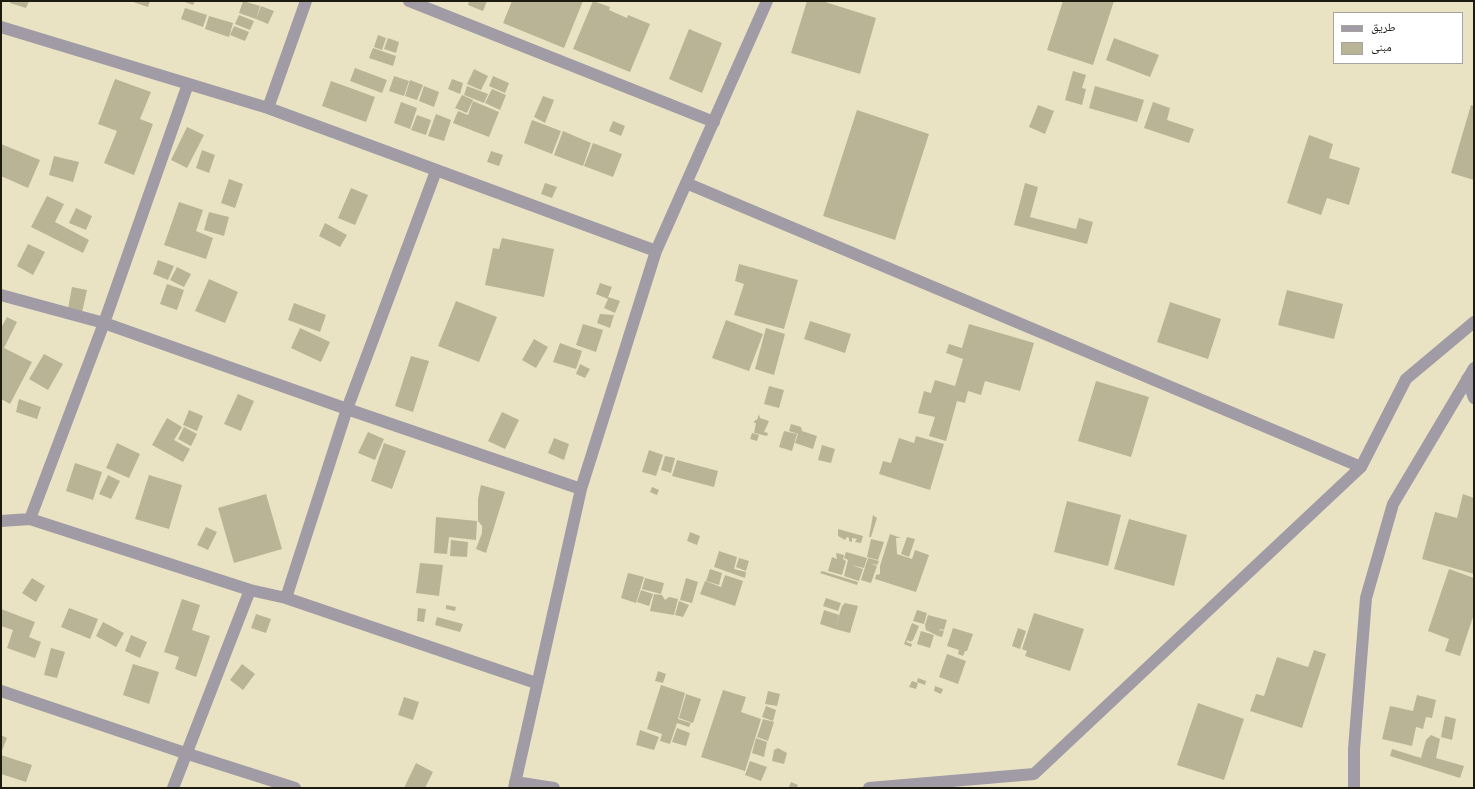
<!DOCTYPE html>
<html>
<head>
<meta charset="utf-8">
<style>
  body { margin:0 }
  #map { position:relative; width:1475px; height:789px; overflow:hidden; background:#e9e3c4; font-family:"IBM Plex Sans","Noto Naskh Arabic",sans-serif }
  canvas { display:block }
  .frame { position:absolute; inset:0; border:2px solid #1d1b10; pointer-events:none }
  .legend { position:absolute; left:1333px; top:12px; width:130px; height:52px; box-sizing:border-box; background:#fff; border:1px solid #a5a49f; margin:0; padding:5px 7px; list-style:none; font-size:12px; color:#1d1b10 }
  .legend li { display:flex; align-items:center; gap:8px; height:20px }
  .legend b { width:20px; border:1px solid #a5a49f }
</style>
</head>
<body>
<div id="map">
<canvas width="1475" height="789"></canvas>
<div class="frame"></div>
<ul class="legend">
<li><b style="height:5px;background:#a19ba6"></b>طريق</li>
<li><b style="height:11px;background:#bab496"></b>مبنى</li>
</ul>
</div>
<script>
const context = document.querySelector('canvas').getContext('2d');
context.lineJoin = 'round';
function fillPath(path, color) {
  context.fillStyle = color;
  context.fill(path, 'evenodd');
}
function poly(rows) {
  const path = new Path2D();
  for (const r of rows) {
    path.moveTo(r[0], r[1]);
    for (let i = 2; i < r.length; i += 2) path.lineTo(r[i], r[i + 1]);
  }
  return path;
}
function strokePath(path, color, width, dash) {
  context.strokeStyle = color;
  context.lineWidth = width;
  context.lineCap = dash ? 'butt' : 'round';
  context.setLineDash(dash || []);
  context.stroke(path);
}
const building = poly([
  [11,1,29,1,26,8,10,3],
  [130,1,150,1,148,7],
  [182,1,195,1,193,5],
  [243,1,260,6,256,19,239,13],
  [469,1,487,1,483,11,468,5],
  [512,1,583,1,564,48,503,23],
  [593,1,610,7,609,10,627,18,628,15,650,24,630,72,573,49],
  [807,1,822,1,876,18,860,74,791,53],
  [1063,1,1114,1,1093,65,1047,50],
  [261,6,274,11,268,24,256,19],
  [185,8,207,15,203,27,181,19],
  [239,15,254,21,250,30,235,24],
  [209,16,233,23,229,37,205,29],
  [234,26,249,32,245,41,230,35],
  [689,29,722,43,702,93,669,79],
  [378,35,386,38,382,50,374,47],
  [388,38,399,42,396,53,384,49],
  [1114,38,1159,55,1150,77,1106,60],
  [373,48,396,56,393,66,369,58],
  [355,68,387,80,382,93,350,81],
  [474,69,488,76,481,90,467,84],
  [1073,71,1086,75,1082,88,1086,89,1082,105,1065,100],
  [394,76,409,81,404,96,389,91],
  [493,76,509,83,505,93,489,86],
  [115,79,151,92,140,119,153,124,134,175,104,163,117,131,98,124],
  [452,79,463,83,460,94,448,89],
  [410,80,423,85,417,100,405,96],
  [331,81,375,97,366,122,322,106],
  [424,86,439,92,434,107,419,101],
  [467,86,488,94,484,103,464,95],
  [1095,86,1144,100,1137,122,1089,108],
  [492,89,506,95,500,110,485,103],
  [462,95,473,100,467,113,455,108],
  [543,96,554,100,545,123,534,117],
  [473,101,499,112,489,137,453,123,458,111,468,115],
  [401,102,417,108,410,129,394,123],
  [1153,102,1170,108,1167,120,1194,129,1189,143,1144,128],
  [1038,105,1054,111,1045,134,1029,127],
  [1471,105,1474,106,1474,180,1451,173],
  [857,110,929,134,895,240,823,216],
  [436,114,451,120,444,141,428,136],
  [417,115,431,120,426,135,411,130],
  [532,120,561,131,552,154,524,143],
  [613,121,625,126,621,136,609,131],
  [187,127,204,135,187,168,171,160],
  [563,131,591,143,583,166,554,155],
  [1309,135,1333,144,1329,158,1360,168,1349,205,1327,198,1321,215,1287,203],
  [593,143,622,154,613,177,584,166],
  [1,144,40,160,28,188,1,176],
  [202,150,215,155,209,173,196,168],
  [491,151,503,155,499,166,487,162],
  [54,156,79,162,73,182,49,175],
  [229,179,243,184,235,208,221,203],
  [545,183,557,187,552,198,541,194],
  [1025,183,1038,187,1030,217,1076,229,1079,218,1093,222,1087,244,1014,225],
  [351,188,368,195,355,225,338,218],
  [47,196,64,204,55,222,89,240,83,253,31,227],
  [179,202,203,210,196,231,213,238,206,259,164,245],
  [76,208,92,216,86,230,69,223],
  [209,212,229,217,224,236,204,230],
  [325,223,347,235,340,247,319,236],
  [502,238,554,249,544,297,485,285,493,248,499,249],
  [28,244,45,252,33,275,17,266],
  [158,260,174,266,168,280,153,274],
  [739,264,798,280,784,329,734,315,744,284,735,281],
  [177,267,191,274,184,287,170,280],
  [209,279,238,292,225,323,195,311],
  [600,283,612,287,608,297,620,301,615,313,604,308,608,299,596,294],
  [167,284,184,290,177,310,160,304],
  [72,287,87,290,81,317,67,314],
  [1287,290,1343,304,1334,339,1278,325],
  [456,301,497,317,479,362,438,346],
  [1170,302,1221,319,1208,359,1157,342],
  [294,303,326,315,320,332,288,320],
  [600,314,614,315,610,328,597,323],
  [7,317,17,322,4,348,32,362,10,404,1,399,1,328],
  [726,320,763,334,749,371,712,358],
  [810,321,851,334,845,353,804,339],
  [583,324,603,330,596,352,576,345],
  [969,324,1034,343,1020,391,985,381,981,395,968,391,965,403,957,401,946,441,929,436,935,417,918,413,924,391,931,393,935,380,955,386,963,359,946,353,949,344,962,348],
  [300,328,330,342,321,362,291,348],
  [766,328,785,334,774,375,755,369],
  [534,339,548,347,536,368,522,360],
  [560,343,582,351,576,369,553,362],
  [44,354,63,364,48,390,29,379],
  [411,356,429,361,413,412,395,406],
  [580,364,590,369,585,378,576,374],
  [1096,381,1149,397,1131,457,1078,441],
  [769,386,784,390,779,408,764,404],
  [238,394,254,401,241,431,224,424],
  [19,399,41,407,37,419,16,412],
  [189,410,203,416,197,431,183,425],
  [502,412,519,420,505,449,488,441],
  [759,414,760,418,769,421,764,432,768,433,767,436,754,433,756,423,754,423,755,420,757,420],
  [167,418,182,427,174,440,190,449,183,462,152,445],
  [791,424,801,427,802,431,817,436,813,449,795,443,798,434,789,431],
  [184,427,197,434,191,446,178,439],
  [784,431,797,434,792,451,779,447],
  [368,432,384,439,375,460,358,453],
  [752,433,759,435,757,441,750,439],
  [916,436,944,444,930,490,879,474,883,461,891,463,899,438,914,443],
  [554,438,569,444,564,460,548,453],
  [117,443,140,454,129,478,106,468],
  [384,443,406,451,392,489,371,481],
  [822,445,835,449,831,463,818,460],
  [649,450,663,455,656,476,642,472],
  [665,456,675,458,671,473,661,470],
  [677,460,718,471,714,487,672,476],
  [75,463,102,472,93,500,66,491],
  [108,475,120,481,111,499,99,494],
  [149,475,182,485,169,529,135,519],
  [481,485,505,492,486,553,476,549,482,533,482,526,478,521,478,499],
  [652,487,659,490,657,495,650,492],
  [266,494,282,549,234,563,218,508],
  [1463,494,1474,498,1474,574,1422,559,1435,512,1457,518],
  [1067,501,1121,515,1108,566,1054,552],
  [873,515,877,518,871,537,869,537],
  [436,517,477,521,476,540,449,537,447,554,434,553],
  [1129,519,1187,535,1174,586,1114,569],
  [206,527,217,532,208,550,197,545],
  [838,529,863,536,861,543,855,542,857,539,852,538,852,542,849,541,849,538,847,537,845,540,838,536],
  [690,532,700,536,697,545,687,541],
  [890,534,901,538,896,538,897,554,912,559,915,550,929,555,916,592,875,579,876,575,880,574,880,566],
  [907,537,915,539,909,557,901,554],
  [871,539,884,542,878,560,867,557],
  [451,540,468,542,467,557,450,556],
  [719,551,737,557,734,569,746,572,745,578,714,567],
  [846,552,867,558,864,568,851,565,863,569,859,581,844,576,848,560,844,558],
  [836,553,844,555,843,559,846,561,842,575,828,571,832,557,837,559],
  [739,558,749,561,746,571,736,567],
  [868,558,879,561,877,565,870,563,877,566,871,583,861,580],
  [420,563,443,565,439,596,416,593],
  [710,569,722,573,719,585,706,581],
  [1449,569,1474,578,1474,614,1460,656,1445,651,1449,639,1428,631],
  [822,571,858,582,857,585,820,573],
  [628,573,644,577,636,603,621,598],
  [725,575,743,581,735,606,700,594,705,581,721,587],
  [32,578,45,586,36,602,22,593],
  [645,578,664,583,661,594,642,589],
  [686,578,698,582,692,603,680,600],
  [641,590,653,594,649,606,637,602],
  [654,594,662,595,665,600,669,597,678,599,674,615,650,611],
  [826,598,841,603,838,611,823,606],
  [182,599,200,605,192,630,210,636,196,677,175,669,179,657,164,652],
  [679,601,689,605,683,617,675,615],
  [845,603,858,606,850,633,835,629,842,606],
  [446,605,456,607,455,611,446,609],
  [69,608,98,619,90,639,61,627],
  [418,608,426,609,424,622,417,621],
  [1,609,35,622,29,637,41,642,35,658,7,648,13,630,1,626],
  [824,610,839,615,835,629,820,624],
  [917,610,927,613,924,624,913,621],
  [1034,613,1084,629,1070,671,1025,656,1027,651,1022,649],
  [256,614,271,619,266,633,251,628],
  [928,615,947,620,944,630,940,629,938,636,926,630,925,625],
  [437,617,463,624,460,632,435,625],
  [103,622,124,633,116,647,96,636],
  [912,623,919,626,913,640,910,642,908,640,906,642,912,644,911,647,904,644],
  [953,628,973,634,967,651,965,651,963,656,958,654,959,650,947,646],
  [1018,628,1026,631,1020,649,1012,646],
  [940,630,944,631,942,637,938,636],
  [921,631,934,635,930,648,917,644],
  [131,635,147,642,140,658,125,651],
  [51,648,65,652,57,678,44,675],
  [1314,650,1326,654,1302,728,1250,711,1256,694,1264,696,1277,657,1308,667],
  [947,654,966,661,958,684,939,677],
  [133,664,159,672,149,704,123,695],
  [242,664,255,674,243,690,230,680],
  [658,671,666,674,663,683,655,681],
  [918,678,926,681,925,685,917,682],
  [912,681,918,683,916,689,909,687],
  [661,685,685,693,678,719,691,723,689,727,677,723,670,744,660,741,662,734,647,729],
  [935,686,943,689,941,694,934,691],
  [723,690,746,697,741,712,761,719,745,771,701,757],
  [768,691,780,694,777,706,765,704],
  [686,694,701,699,693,723,679,718],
  [1417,695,1436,700,1432,718,1426,717,1423,729,1416,727,1412,746,1382,739,1390,706,1413,711],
  [404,697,419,702,413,720,398,715],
  [1198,703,1244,719,1224,780,1177,765],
  [766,706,776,710,773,721,762,717],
  [1445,716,1456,719,1452,740,1441,737],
  [763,719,774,722,768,741,757,737],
  [677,728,690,733,686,746,672,742],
  [640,730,659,737,654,750,636,745],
  [1,735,7,738,1,753],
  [1431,735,1440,739,1436,758,1464,766,1460,778,1390,756,1392,749,1421,758,1426,740],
  [756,738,767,742,764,757,752,753],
  [778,748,787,753,784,764,772,761,774,750],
  [1,755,32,765,26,782,1,774],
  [750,761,767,767,761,781,745,775],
  [416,763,433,772,425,788,404,788],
  [791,782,798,785,796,788,789,787]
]);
const street = poly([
  [409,1,714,122],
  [1,27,268,108,656,251],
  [268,108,306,1],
  [686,183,1361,467],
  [1,295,104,323,347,409,581,489],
  [1467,379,1474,398],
  [30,519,104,323,188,84],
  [1,521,30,519,250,590,286,598,536,683],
  [286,598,347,409,436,171],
  [1,691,185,753,295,788],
  [515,782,554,788],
  [173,788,250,590],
  [514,788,581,489,656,251,767,1],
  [869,788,1034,774,1361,467,1406,379,1474,322],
  [1354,788,1354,749,1366,598,1393,504,1474,368]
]);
fillPath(building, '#bab496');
strokePath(street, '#a19ba6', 12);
</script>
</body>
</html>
